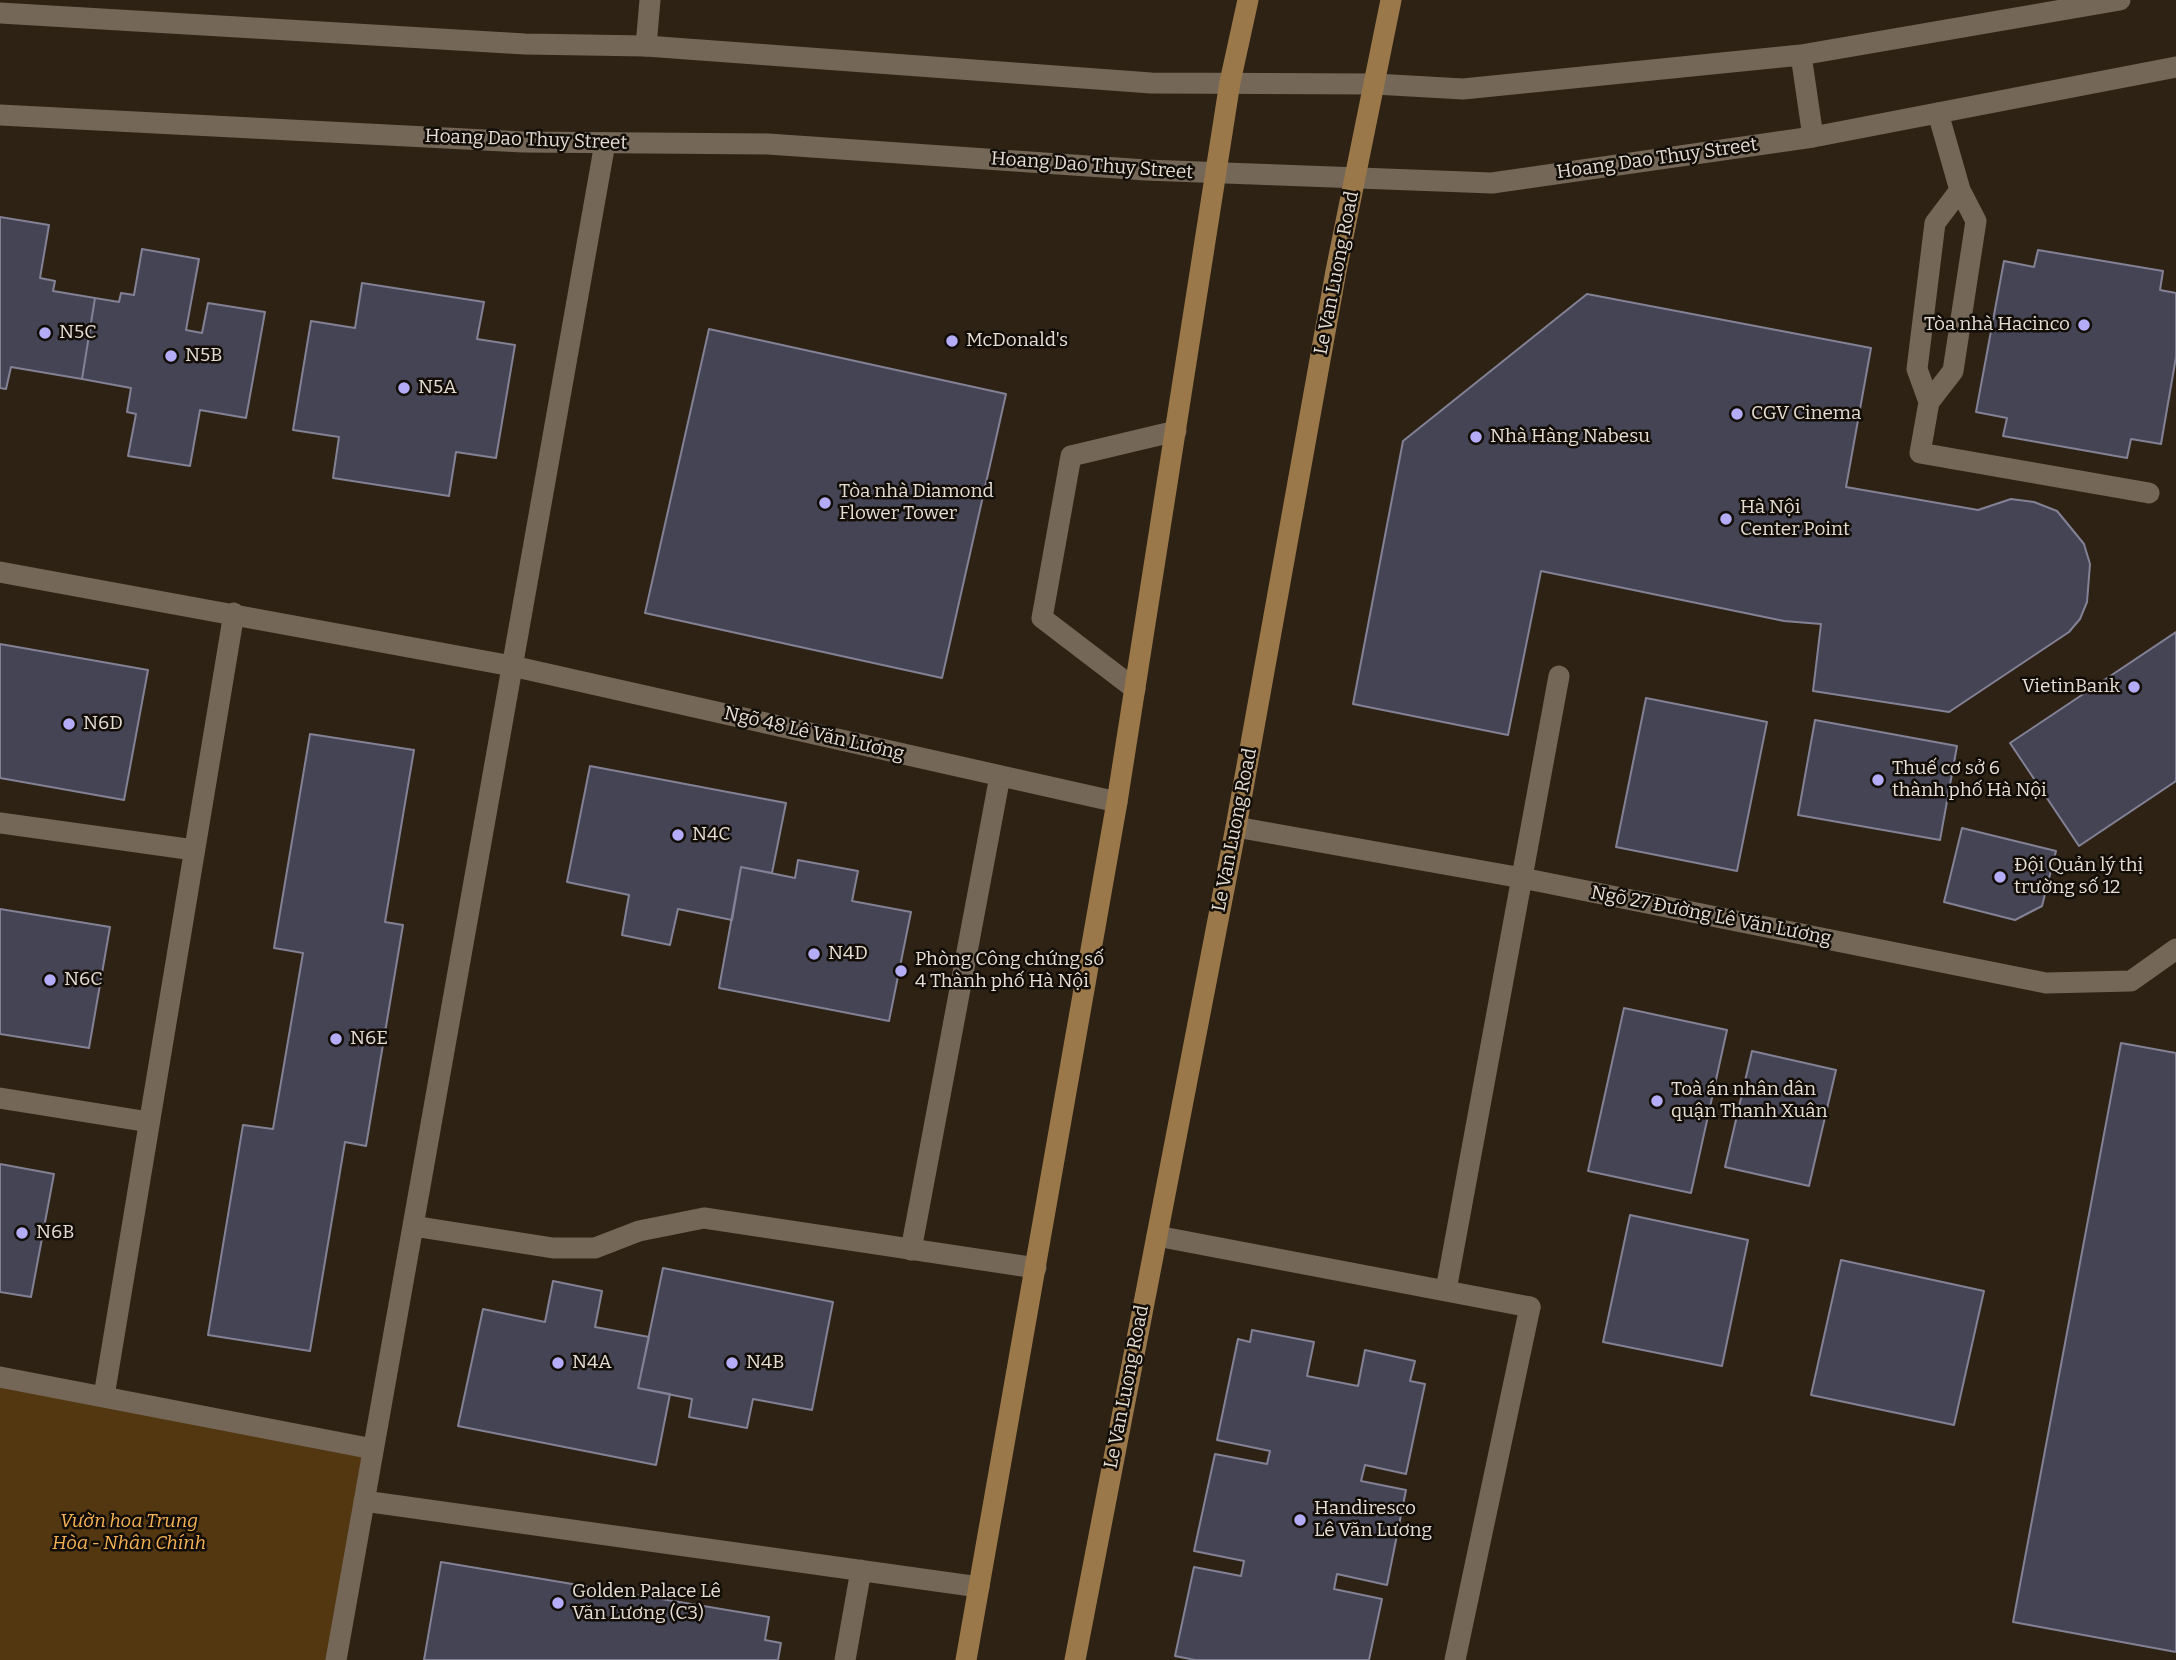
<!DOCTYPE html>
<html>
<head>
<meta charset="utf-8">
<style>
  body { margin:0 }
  canvas { display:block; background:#2d2214 }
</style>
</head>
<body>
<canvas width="2176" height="1660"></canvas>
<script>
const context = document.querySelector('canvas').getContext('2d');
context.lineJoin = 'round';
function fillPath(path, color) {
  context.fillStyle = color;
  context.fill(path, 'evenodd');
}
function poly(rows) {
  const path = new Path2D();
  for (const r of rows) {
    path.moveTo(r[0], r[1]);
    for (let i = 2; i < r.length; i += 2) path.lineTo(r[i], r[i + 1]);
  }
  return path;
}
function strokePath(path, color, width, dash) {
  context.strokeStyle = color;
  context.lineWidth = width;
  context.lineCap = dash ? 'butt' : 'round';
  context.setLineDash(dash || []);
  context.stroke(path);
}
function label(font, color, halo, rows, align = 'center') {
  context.font = font + ' Bitter,serif';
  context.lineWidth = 5;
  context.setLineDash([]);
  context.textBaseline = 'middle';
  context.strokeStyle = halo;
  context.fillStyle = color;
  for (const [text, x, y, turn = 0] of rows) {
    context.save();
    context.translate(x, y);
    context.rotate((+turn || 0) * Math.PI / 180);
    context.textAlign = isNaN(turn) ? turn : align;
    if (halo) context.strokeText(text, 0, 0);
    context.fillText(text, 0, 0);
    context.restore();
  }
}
const green = poly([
  [0,1377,373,1449,336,1660,0,1660]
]);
const building = poly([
  [0,217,49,225,40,278,55,281,53,291,95,298,82,379,11,367,6,389,0,388,0,217],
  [142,249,199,259,186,330,202,333,208,303,265,312,246,418,200,410,190,466,128,456,136,414,127,412,131,388,82,379,95,298,119,302,121,293,134,295,142,249],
  [2038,250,2163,271,2160,290,2176,293,2176,357,2161,444,2131,439,2127,458,2003,436,2007,418,1976,412,2004,261,2034,267,2038,250],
  [362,283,484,302,477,339,515,345,496,458,456,452,449,496,333,478,339,437,293,430,311,321,355,328,362,283],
  [1587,294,1871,348,1846,487,1978,510,2011,499,2034,502,2057,511,2084,544,2090,564,2087,602,2080,619,2069,632,1949,712,1813,691,1821,624,1784,621,1541,571,1508,735,1353,704,1403,441,1587,294],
  [709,329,1006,394,942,678,645,613,709,329],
  [2176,632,2176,781,2079,846,2010,743,2176,632],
  [0,644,148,670,124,800,0,778,0,644],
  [1646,698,1767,722,1737,871,1616,847,1646,698],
  [1815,720,1957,746,1940,840,1798,815,1815,720],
  [310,734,414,750,385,922,403,925,366,1146,345,1142,310,1351,208,1335,243,1125,273,1129,303,953,274,948,310,734],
  [590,766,786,803,772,873,741,867,732,920,678,909,670,945,622,935,629,895,567,882,590,766],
  [1962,828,2056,851,2042,906,2015,920,1944,902,1962,828],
  [798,860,858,871,852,901,911,912,889,1021,719,988,741,867,795,878,798,860],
  [0,909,110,927,89,1048,0,1034,0,909],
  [1624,1008,1727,1030,1691,1193,1588,1171,1624,1008],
  [2121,1043,2176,1053,2176,1652,2013,1622,2121,1043],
  [1752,1051,1836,1070,1809,1186,1725,1167,1752,1051],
  [0,1164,54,1174,31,1297,0,1292,0,1164],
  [1630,1215,1748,1240,1722,1366,1603,1342,1630,1215],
  [1841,1260,1984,1291,1954,1425,1811,1395,1841,1260],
  [663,1268,833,1302,812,1410,753,1399,747,1428,689,1417,692,1399,638,1388,663,1268],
  [553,1281,602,1291,595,1327,649,1337,638,1388,670,1394,656,1465,458,1426,483,1309,545,1322,553,1281],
  [1252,1330,1314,1342,1307,1376,1358,1386,1365,1350,1415,1361,1410,1381,1425,1384,1406,1474,1365,1465,1361,1481,1406,1490,1387,1585,1337,1574,1334,1589,1382,1599,1369,1660,1195,1660,1175,1656,1194,1567,1241,1576,1244,1561,1194,1551,1215,1454,1267,1464,1270,1451,1217,1440,1238,1339,1250,1342,1252,1330],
  [441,1562,769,1617,765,1640,781,1643,778,1660,424,1660,441,1562]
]);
const lane = poly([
  [1938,113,1960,190,1976,221,1953,371,1929,402,1920,453,2149,493],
  [1929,402,1917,369,1935,223,1960,190],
  [1135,689,1042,618,1071,456,1176,431],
  [911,1250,1000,776],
  [1455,1660,1530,1307]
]);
const street = poly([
  [646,46,650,0],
  [0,572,512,666,1117,802],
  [0,823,194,850],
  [1236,827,1522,878,2046,983,2131,981,2176,949],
  [0,1098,149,1122],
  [413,1226,553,1248,595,1248,639,1231,704,1218,1036,1268],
  [1157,1236,1530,1307],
  [1446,1290,1559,676],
  [0,1377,373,1449],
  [104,1396,234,613],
  [364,1501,979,1587],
  [336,1660,605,143],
  [845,1660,861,1570]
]);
const secondary = poly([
  [0,13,525,44,646,46,1151,83,1375,84,1463,89,1801,55,2120,0],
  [1801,55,1813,137],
  [0,115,523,142,768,144,1146,170,1492,183,1813,137,2176,67]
]);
const primary = poly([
  [966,1660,1117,802,1230,82,1248,0],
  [1075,1660,1236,827,1336,271,1391,0]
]);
const markers = [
  [2084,325,7,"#b5acf8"],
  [45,333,7,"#b5acf8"],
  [952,341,7,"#b5acf8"],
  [171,356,7,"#b5acf8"],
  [404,388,7,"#b5acf8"],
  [1737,414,7,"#b5acf8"],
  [1476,437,7,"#b5acf8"],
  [825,503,7,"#b5acf8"],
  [1726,519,7,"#b5acf8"],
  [2134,687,7,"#b5acf8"],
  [69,724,7,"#b5acf8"],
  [1878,780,7,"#b5acf8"],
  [678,835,7,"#b5acf8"],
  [2000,877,7,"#b5acf8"],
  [814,954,7,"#b5acf8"],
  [901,971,7,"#b5acf8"],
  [50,980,7,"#b5acf8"],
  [336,1039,7,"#b5acf8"],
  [1657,1101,7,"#b5acf8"],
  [22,1233,7,"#b5acf8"],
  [558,1363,7,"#b5acf8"],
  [732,1363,7,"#b5acf8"],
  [1300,1520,7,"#b5acf8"],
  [558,1603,7,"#b5acf8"]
];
const streetNames = [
  ["Hoang Dao Thuy Street",526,140,2],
  ["Hoang Dao Thuy Street",1657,159,-8],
  ["Hoang Dao Thuy Street",1092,166,4],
  ["Le Van Luong Road",1337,273,-79],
  ["Ngõ 48 Lê Văn Lương",814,734,13],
  ["Le Van Luong Road",1235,830,-79],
  ["Ngõ 27 Đường Lê Văn Lương",1711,916,11],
  ["Le Van Luong Road",1127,1387,-79]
];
const poiNames = [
  ["Tòa nhà Hacinco",2070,325,"right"],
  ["N5C",59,333],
  ["McDonald's",966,341],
  ["N5B",185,356],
  ["N5A",418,388],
  ["CGV Cinema",1751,414],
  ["Nhà Hàng Nabesu",1490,437],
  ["Tòa nhà Diamond",839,492],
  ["Flower Tower",839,514],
  ["Hà Nội",1740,508],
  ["Center Point",1740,530],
  ["VietinBank",2120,687,"right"],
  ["N6D",83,724],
  ["Thuế cơ sở 6",1892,769],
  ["thành phố Hà Nội",1892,791],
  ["N4C",692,835],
  ["Đội Quản lý thị",2014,866],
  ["trường số 12",2014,888],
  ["N4D",828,954],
  ["Phòng Công chứng số",915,960],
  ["4 Thành phố Hà Nội",915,982],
  ["N6C",64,980],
  ["N6E",350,1039],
  ["Toà án nhân dân",1671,1090],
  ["quận Thanh Xuân",1671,1112],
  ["N6B",36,1233],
  ["N4A",572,1363],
  ["N4B",746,1363],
  ["Handiresco",1314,1509],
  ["Lê Văn Lương",1314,1531],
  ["Golden Palace Lê",572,1592],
  ["Văn Lương (C3)",572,1614]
];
const parkNames = [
  ["Vườn hoa Trung",129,1522],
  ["Hòa - Nhân Chính",129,1544]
];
fillPath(green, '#523711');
fillPath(building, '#454455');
strokePath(building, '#838195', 2);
strokePath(lane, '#746757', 21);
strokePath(street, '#746757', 21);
strokePath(secondary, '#746757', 21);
strokePath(primary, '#9a784a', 21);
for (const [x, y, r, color] of markers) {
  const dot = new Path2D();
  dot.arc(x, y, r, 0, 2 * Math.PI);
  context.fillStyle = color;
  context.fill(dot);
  strokePath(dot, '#120d07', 2.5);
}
label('19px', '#e4ddd3', '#120d07', streetNames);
label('19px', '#e4ddd3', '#120d07', poiNames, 'left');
label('italic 19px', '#f7b356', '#120d07', parkNames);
</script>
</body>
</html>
